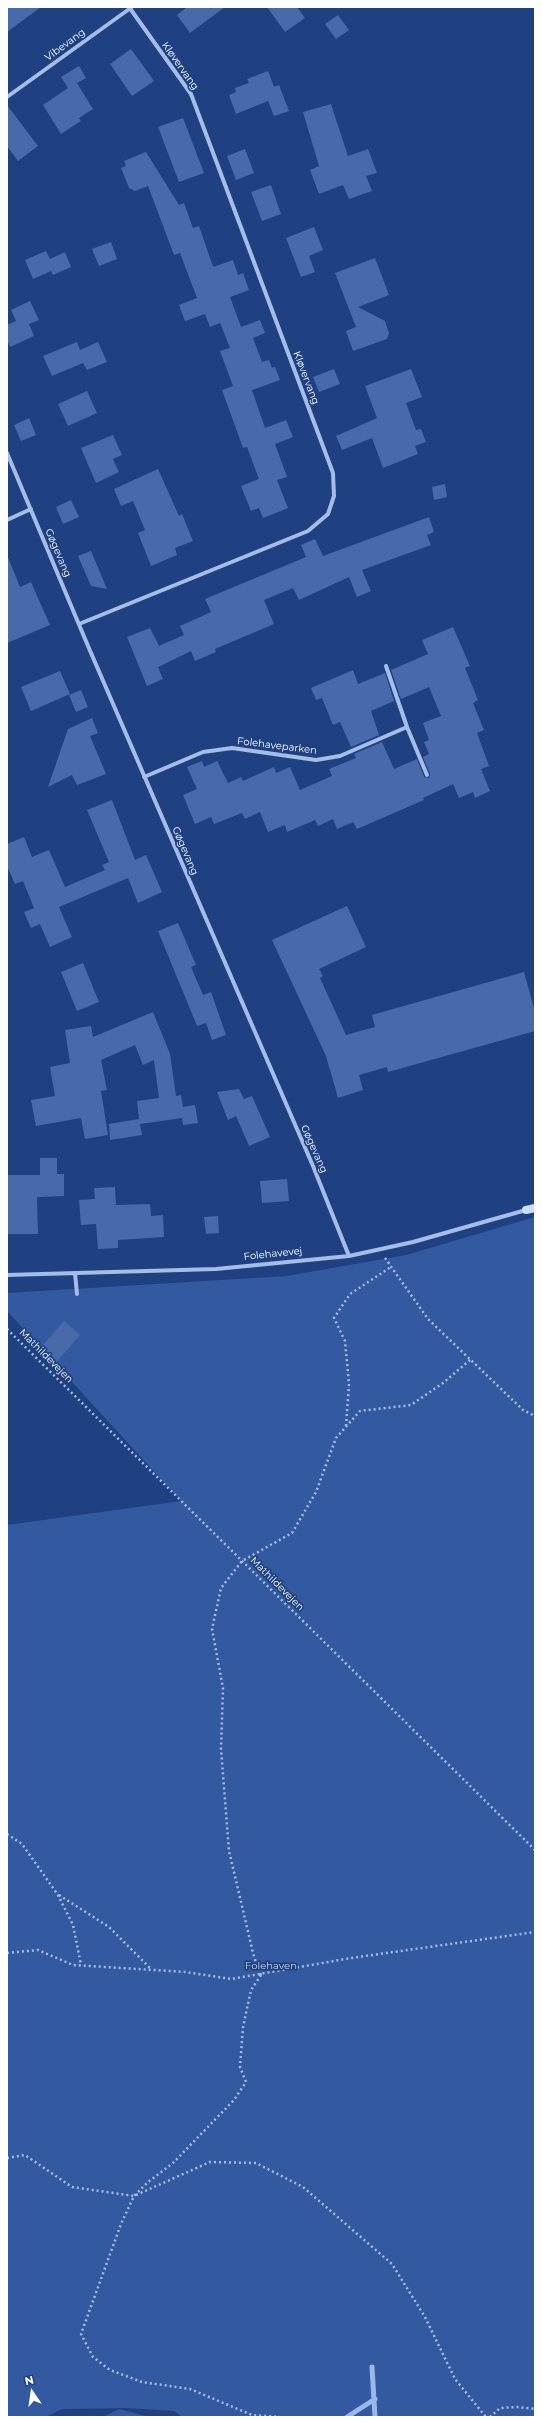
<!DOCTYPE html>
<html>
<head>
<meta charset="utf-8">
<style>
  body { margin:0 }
  #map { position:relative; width:542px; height:2424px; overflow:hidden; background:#1f4181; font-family:Montserrat,sans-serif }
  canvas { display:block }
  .frame { position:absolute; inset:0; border:8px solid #fff; pointer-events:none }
  .north { position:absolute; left:12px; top:2372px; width:40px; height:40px; -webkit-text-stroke:3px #1f4181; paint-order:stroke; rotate:347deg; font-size:11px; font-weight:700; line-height:16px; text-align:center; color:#fff }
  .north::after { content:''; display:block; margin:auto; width:14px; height:18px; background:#fff; clip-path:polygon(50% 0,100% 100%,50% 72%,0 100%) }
</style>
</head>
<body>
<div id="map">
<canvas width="542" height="2424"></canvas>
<div class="frame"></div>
<div class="north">N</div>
</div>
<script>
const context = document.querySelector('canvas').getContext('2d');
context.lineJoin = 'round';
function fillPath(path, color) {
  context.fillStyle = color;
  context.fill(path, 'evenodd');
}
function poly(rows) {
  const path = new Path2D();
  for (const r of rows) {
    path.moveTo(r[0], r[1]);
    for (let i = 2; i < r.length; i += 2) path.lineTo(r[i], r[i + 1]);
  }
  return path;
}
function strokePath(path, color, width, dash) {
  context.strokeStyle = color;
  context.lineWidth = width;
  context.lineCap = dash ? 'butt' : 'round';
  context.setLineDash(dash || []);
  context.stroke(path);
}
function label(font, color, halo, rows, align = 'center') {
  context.font = font + ' Montserrat,sans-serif';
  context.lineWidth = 3.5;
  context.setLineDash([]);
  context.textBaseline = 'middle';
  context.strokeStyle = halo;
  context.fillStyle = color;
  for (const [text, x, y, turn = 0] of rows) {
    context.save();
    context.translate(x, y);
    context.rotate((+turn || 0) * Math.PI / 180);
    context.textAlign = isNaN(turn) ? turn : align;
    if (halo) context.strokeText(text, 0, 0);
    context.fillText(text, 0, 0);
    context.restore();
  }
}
const green = poly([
  [535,1217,535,2417,182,2417,174,2411,127,2408,62,2409,46,2417,7,2417,7,1525,181,1501,7,1311,7,1293,287,1276,406,1255],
  [119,2409,149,2417,103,2417]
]);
const stream = poly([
  [372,2367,375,2417],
  [347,2417,375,2399]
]);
const building = poly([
  [7,7,41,7,7,32],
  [187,7,225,7,190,33,177,15],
  [267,7,297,7,305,18,285,32],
  [338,15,349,30,336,39,325,24],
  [131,49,154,81,132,96,110,64],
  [79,66,86,78,77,83,93,109,79,118,81,121,61,134,43,105,68,88,61,77],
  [268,71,274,87,279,85,289,111,274,116,268,101,236,114,229,95,236,92,235,88,249,83,247,79],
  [331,104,348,156,368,149,377,173,366,176,372,191,349,199,343,185,319,194,310,170,319,166,303,112],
  [7,105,38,146,18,161,7,146],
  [183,118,204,173,179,182,158,127],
  [245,149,254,173,236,180,227,156],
  [146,152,179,205,184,203,193,228,199,226,213,267,233,260,238,275,243,273,249,290,230,297,241,327,260,320,265,333,253,338,262,362,269,360,272,368,275,367,280,380,252,390,265,428,286,420,293,437,275,444,287,477,277,480,288,508,263,518,259,508,251,511,241,486,259,479,247,447,243,448,222,390,233,386,220,351,230,348,220,323,210,327,205,314,185,321,179,305,197,298,180,253,174,255,148,186,135,191,129,188,121,168,126,166,124,161],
  [271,185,281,214,262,221,251,192],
  [314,227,323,250,309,256,315,272,301,277,286,238],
  [111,242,117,259,99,266,92,249],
  [46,251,50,259,65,252,71,267,53,275,51,271,33,279,25,260],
  [375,258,389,295,358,307,385,321,389,333,387,339,353,351,346,331,356,327,335,273],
  [30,301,39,320,29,324,34,336,10,347,7,340,7,325,16,321,11,310],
  [77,342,80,350,98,342,107,362,87,370,83,363,52,376,43,356],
  [334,369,340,384,319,392,313,377],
  [411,369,422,397,406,403,416,430,421,429,426,442,415,446,418,454,383,468,372,438,342,450,336,436,377,418,365,386],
  [87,391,97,413,68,426,58,404],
  [29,418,36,435,21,441,14,425],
  [113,435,122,455,113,459,119,472,96,483,81,448],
  [158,469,179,516,182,514,193,541,175,548,177,555,151,566,138,533,145,530,133,501,121,506,114,489],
  [445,484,447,497,434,500,432,487],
  [71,500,79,517,63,524,56,507],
  [429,517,434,532,427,535,431,545,362,570,371,591,357,597,349,577,299,600,293,588,264,600,274,624,215,649,216,652,195,661,191,651,158,667,163,679,147,686,127,637,150,628,159,646,184,635,180,626,211,612,205,599,306,557,301,545,315,539,323,556],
  [91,551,107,589,91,586,78,556],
  [7,555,20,587,31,582,50,625,7,643],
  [453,627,470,666,465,668,478,700,473,703,484,730,477,733,489,766,481,769,490,791,475,798,473,792,459,798,453,784,423,798,424,800,357,829,353,822,337,829,333,819,318,826,315,820,287,832,285,825,268,832,260,812,245,819,242,813,214,824,211,817,195,824,183,795,197,789,187,767,202,761,204,767,217,761,228,783,241,777,243,781,274,767,276,773,290,767,300,790,332,776,329,769,356,758,354,754,382,742,394,769,417,759,424,777,429,778,430,774,423,757,429,754,424,742,429,740,423,723,441,716,429,687,401,699,391,670,428,654,422,640],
  [353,670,358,684,385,673,394,701,371,711,379,735,351,747,340,722,333,725,322,698,316,700,311,688],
  [60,671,70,694,31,711,21,687],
  [81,690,88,707,76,712,69,695],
  [92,718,98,733,90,736,106,774,77,785,72,775,48,787,68,729],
  [112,800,135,860,146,855,162,892,138,903,128,878,59,907,72,937,50,947,40,924,31,928,24,912,34,908,23,881,15,884,7,866,7,844,24,837,32,857,49,850,65,887,105,870,102,865,109,862,87,810],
  [347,906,366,947,319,969,323,976,320,978,346,1035,375,1027,372,1015,524,972,535,1012,535,1031,388,1072,387,1067,359,1075,363,1090,338,1098,326,1056,272,940],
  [178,923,196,965,191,967,203,995,211,992,226,1035,212,1040,206,1023,197,1026,158,931],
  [83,963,99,1002,77,1011,61,972],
  [153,1012,170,1054,176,1096,181,1095,183,1107,195,1105,198,1123,183,1125,182,1118,140,1124,142,1135,110,1140,109,1124,139,1119,137,1101,159,1098,154,1060,143,1065,135,1045,101,1060,107,1090,101,1091,108,1135,85,1139,81,1118,36,1126,31,1100,55,1096,50,1067,70,1063,65,1030,91,1026,93,1037],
  [239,1089,244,1099,252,1096,270,1137,249,1146,236,1116,228,1120,217,1092],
  [40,1158,57,1158,57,1174,64,1174,64,1196,37,1197,38,1234,7,1234,7,1175,40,1175],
  [287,1179,289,1201,262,1203,260,1181],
  [115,1187,116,1205,150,1204,151,1216,163,1215,164,1237,118,1240,118,1248,98,1249,96,1224,81,1225,79,1200,95,1199,94,1188],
  [218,1216,219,1233,206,1234,204,1217],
  [64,1321,80,1335,53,1366,37,1352]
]);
const path = poly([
  [385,1258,428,1319,523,1410,535,1416],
  [7,1329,535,1850],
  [346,1426,349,1384,345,1341,334,1318,350,1294,391,1267],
  [7,1834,22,1844,58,1895,73,1925,81,1965],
  [59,1895,109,1927,151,1969],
  [7,1953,38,1950,73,1965,186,1972,231,1979,351,1958,535,1932],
  [261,1975,254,1957,229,1851,221,1749,223,1688,212,1629,221,1588,242,1561,292,1533,316,1492,336,1438,360,1411,411,1405,443,1383,470,1360],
  [261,1975,251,1990,243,2027,240,2067,246,2082,234,2100,173,2163,148,2182,134,2196,121,2224,81,2334,93,2357,110,2370,142,2382,190,2389,252,2415,280,2417],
  [7,2158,25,2155,72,2187,134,2196,210,2162,256,2163,303,2187,392,2264,425,2317,455,2379,486,2417],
  [490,2417,500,2408,517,2407,535,2409]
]);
const street = poly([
  [7,97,132,7],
  [7,453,88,646,313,1166,349,1256],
  [7,520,31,509],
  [79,624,308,531,328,514,334,496,333,473,191,94,129,7],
  [407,727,427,775],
  [144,777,203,752,232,748,316,760,340,756,407,727,386,666],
  [75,1273,77,1294],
  [7,1275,216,1269,349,1256,413,1242,526,1210]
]);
const secondary = poly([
  [526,1210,535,1208]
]);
const streetNames = [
  ["Vibevang",65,45,-36],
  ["Kløvervang",180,66,55],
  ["Kløvervang",306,378,69],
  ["Gøgevang",58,553,67],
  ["Folehaveparken",277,746,7],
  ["Gøgevang",185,851,67],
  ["Gøgevang",314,1149,66],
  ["Folehavevej",273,1254,-6],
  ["Mathildevejen",46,1356,45],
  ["Mathildevejen",277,1584,45]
];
const parkNames = [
  ["Folehaven",271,1966]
];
fillPath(green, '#3359a0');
strokePath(stream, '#99b7ea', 5);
fillPath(building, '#486aab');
strokePath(path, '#a5bde8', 2.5, [2, 3]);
strokePath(street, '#a5bde8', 4);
strokePath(secondary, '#d0ddf7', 8);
label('10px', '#fff', '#1f4181', streetNames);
label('10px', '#c9d9f6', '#1f4181', parkNames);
</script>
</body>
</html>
